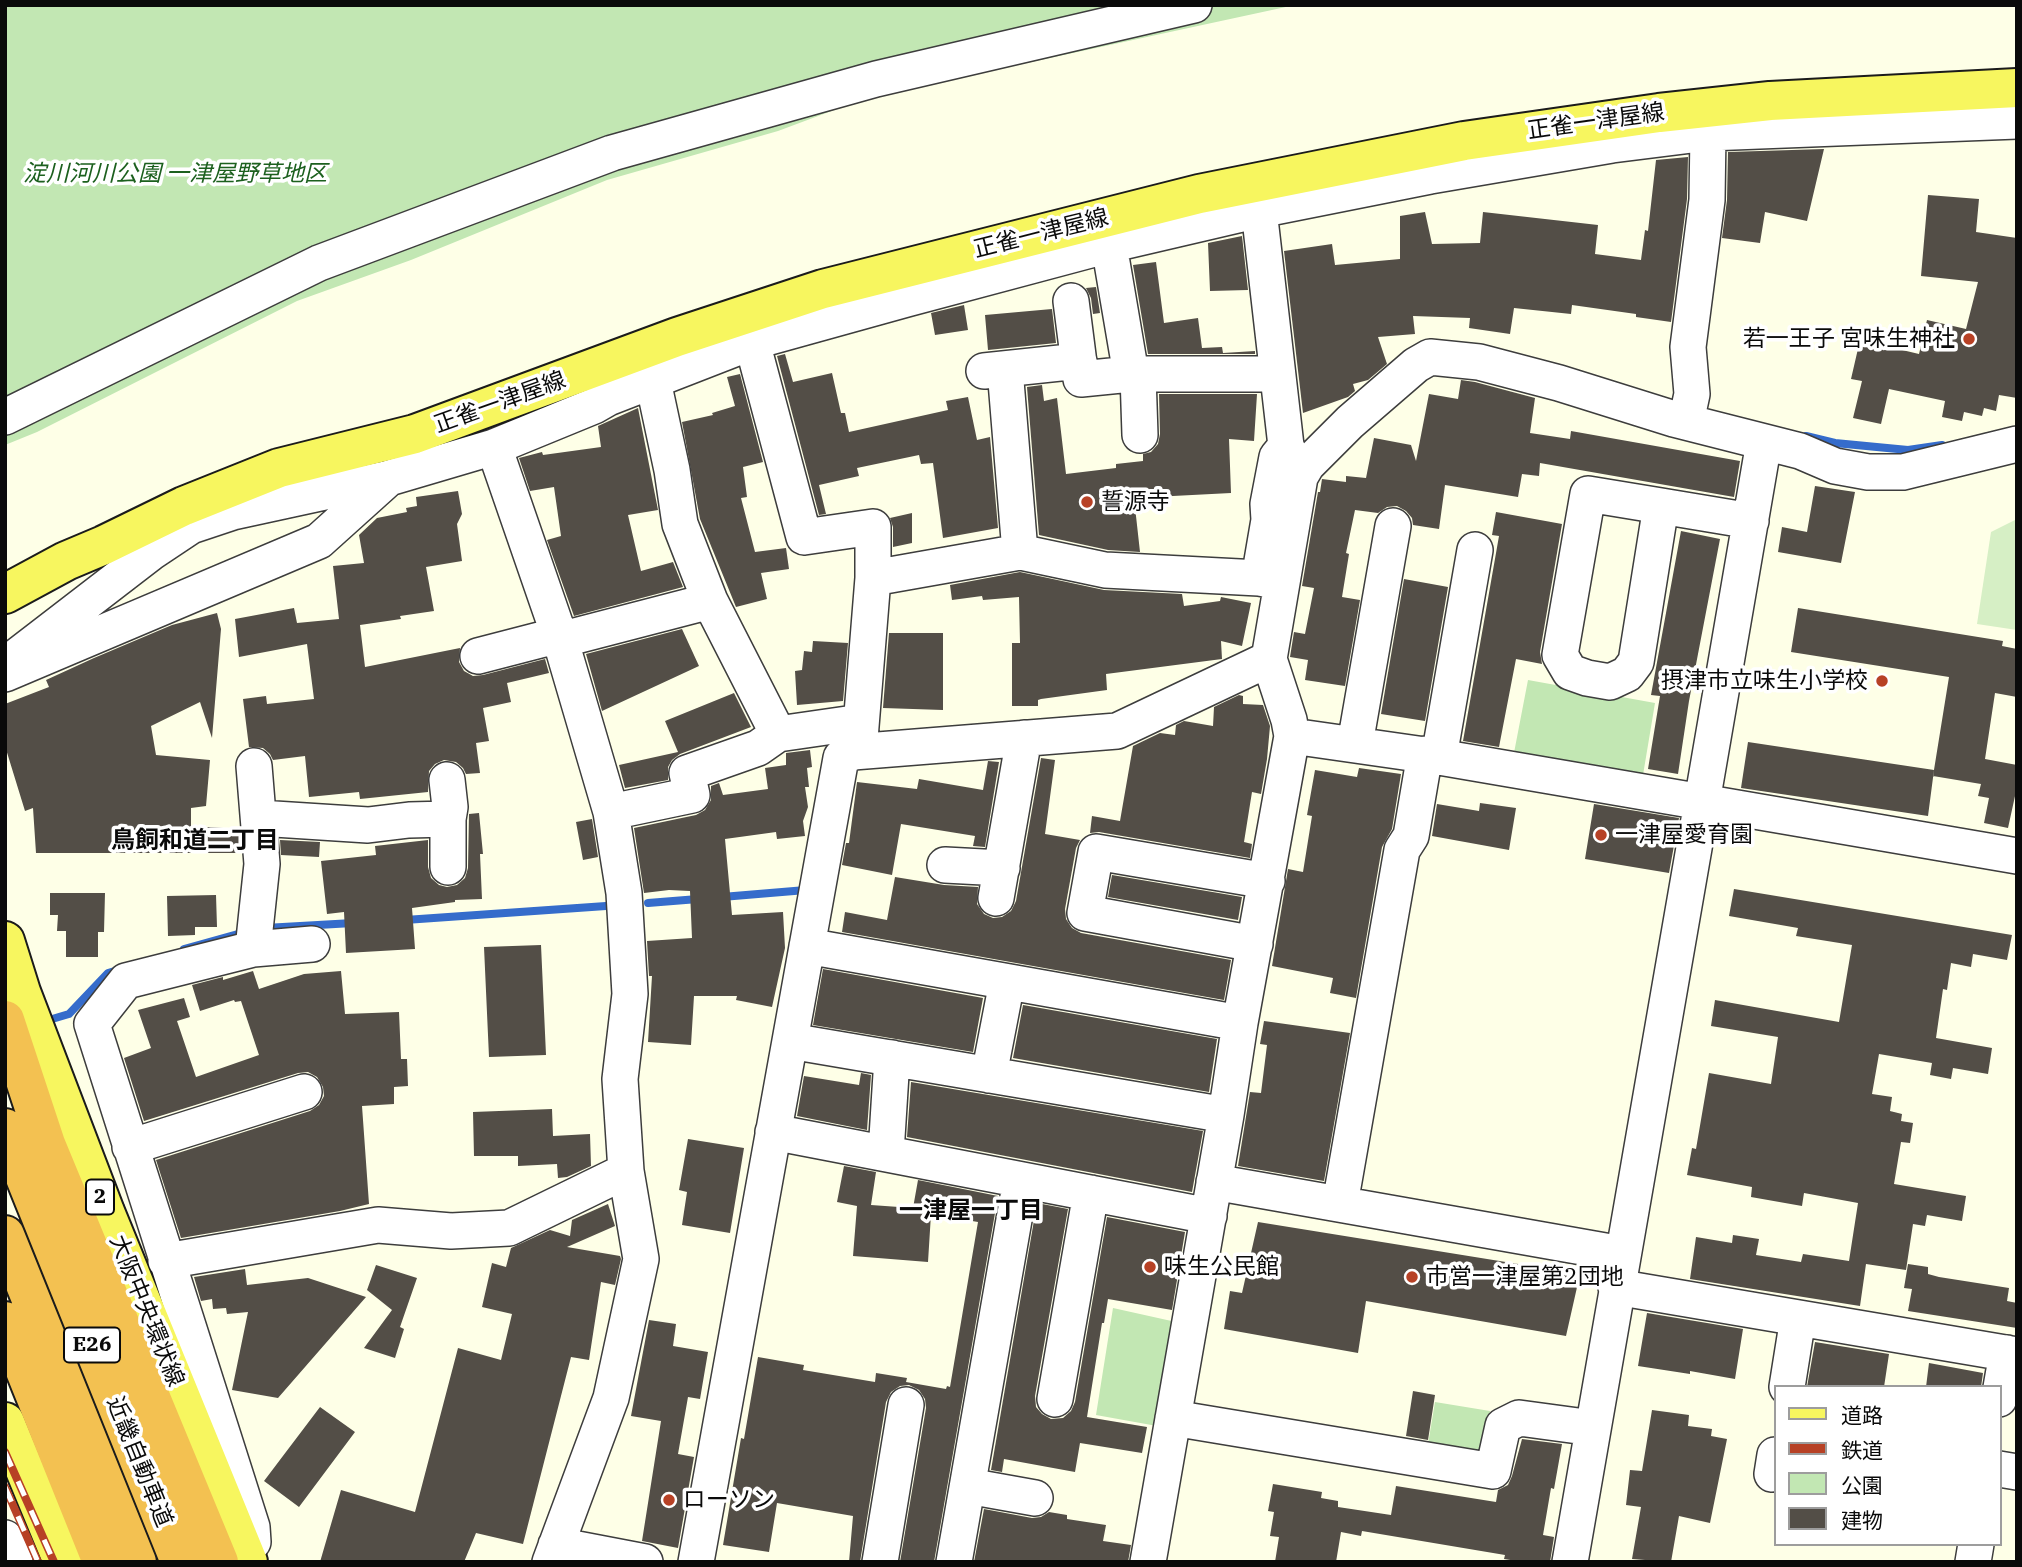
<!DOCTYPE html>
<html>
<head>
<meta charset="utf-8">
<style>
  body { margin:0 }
  #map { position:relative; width:2022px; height:1567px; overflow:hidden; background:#feffe7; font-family:"IBM Plex Serif","Noto Sans JP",serif }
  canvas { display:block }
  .frame { position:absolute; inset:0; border:7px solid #0a0a0a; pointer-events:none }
  .legend { position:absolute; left:1774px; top:1385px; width:228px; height:161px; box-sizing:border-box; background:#fff; border:2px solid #9d9d9d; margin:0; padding:9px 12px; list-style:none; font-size:21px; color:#0a0a0a }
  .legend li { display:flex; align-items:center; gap:14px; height:35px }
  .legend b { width:35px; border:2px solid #9d9d9d }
</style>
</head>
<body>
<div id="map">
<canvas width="2022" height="1567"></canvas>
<div class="frame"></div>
<ul class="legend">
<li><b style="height:9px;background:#f7f65f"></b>道路</li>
<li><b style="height:9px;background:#b74125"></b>鉄道</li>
<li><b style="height:19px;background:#c2e7b3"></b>公園</li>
<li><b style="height:19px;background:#534e47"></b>建物</li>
</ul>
</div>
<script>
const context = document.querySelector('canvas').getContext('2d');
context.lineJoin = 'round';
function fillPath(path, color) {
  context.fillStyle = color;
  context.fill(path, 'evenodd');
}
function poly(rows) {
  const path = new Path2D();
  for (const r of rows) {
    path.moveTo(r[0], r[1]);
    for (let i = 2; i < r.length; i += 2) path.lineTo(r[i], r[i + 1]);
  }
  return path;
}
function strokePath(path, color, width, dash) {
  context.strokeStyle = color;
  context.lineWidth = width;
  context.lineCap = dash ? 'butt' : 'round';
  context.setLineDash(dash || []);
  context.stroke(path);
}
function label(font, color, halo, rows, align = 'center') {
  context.font = font + ' "IBM Plex Serif","Noto Sans JP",serif';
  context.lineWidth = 7;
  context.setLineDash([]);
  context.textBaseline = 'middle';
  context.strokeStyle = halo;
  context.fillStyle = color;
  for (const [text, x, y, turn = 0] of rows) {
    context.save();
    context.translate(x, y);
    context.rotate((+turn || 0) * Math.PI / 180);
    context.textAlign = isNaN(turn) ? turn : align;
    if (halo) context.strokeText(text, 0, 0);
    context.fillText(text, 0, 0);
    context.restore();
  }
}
const green = poly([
  [5,5,1295,5,869,97,778,131,607,180,411,260,297,301,37,432,5,445],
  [1528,680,1655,703,1642,781,1513,758],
  [1113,1308,1176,1322,1157,1426,1096,1415],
  [1435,1402,1490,1411,1484,1458,1427,1450]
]);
const pitch = poly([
  [2017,519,2017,630,1977,624,1991,532]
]);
const stream = poly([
  [1806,436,1835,443,1908,450,1942,445],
  [722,897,806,890],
  [648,903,698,899],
  [405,920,606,906],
  [265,928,353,923],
  [184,949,245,932],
  [42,1022,69,1014,108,973,118,970]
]);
const building = poly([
  [1824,149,1807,221,1765,212,1760,243,1722,238,1727,200,1728,152],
  [1688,157,1687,199,1671,322,1636,317,1636,314,1572,305,1571,314,1514,308,1510,334,1469,328,1470,318,1413,316,1415,334,1378,337,1387,364,1368,380,1353,384,1355,391,1348,397,1303,413,1284,251,1332,244,1335,265,1400,259,1400,216,1425,212,1432,244,1480,243,1483,212,1598,225,1595,254,1641,260,1645,230,1648,231,1656,160],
  [1928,195,1979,199,1976,232,2017,238,2017,398,1999,395,1996,411,1984,408,1982,416,1964,412,1962,421,1942,417,1945,401,1889,389,1881,424,1853,418,1862,381,1851,379,1860,340,1919,354,1927,320,1966,329,1978,282,1921,276],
  [1242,236,1248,290,1210,291,1208,243],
  [1156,262,1164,323,1198,318,1202,348,1222,347,1223,353,1255,351,1255,354,1148,354,1133,265],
  [1096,287,1100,313,1093,314,1091,298,1086,288],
  [964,305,968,330,935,335,931,313],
  [1052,309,1056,343,988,350,985,315],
  [785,354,793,382,832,373,841,413,845,413,849,432,948,410,946,401,968,397,977,440,990,437,998,528,943,538,933,463,921,464,919,455,857,468,859,476,819,485,826,514,819,515,777,356],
  [740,374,763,462,743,467,747,497,741,498,755,552,786,548,789,569,761,573,767,599,736,607,700,519,682,422,713,415,712,413,735,406,727,377],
  [1461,380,1475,382,1535,398,1530,433,1570,439,1571,431,1740,461,1734,497,1540,463,1539,476,1522,474,1518,497,1445,485,1439,529,1413,525,1412,518,1406,511,1397,506,1387,507,1378,513,1355,510,1346,553,1349,554,1342,597,1360,600,1345,686,1305,680,1308,660,1290,657,1294,632,1305,634,1314,588,1302,586,1318,492,1320,492,1322,479,1346,482,1346,476,1366,478,1374,438,1411,445,1416,461,1429,394,1458,399],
  [1042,385,1044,401,1057,398,1066,474,1116,468,1116,464,1143,461,1143,454,1151,452,1158,444,1160,434,1159,394,1257,394,1254,441,1229,439,1231,493,1134,498,1140,552,1108,550,1039,535,1027,387],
  [638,408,658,510,628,515,641,571,673,562,683,587,574,616,547,540,561,536,554,487,530,491,519,458,542,452,543,455,601,447,598,426],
  [1815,486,1855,492,1841,563,1778,552,1782,527,1807,532],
  [458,491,462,514,457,524,462,561,426,567,434,611,400,616,401,619,360,625,365,667,460,648,459,662,464,671,473,676,483,675,545,659,549,673,507,683,511,702,483,708,489,741,476,743,480,773,466,774,463,768,456,762,444,760,435,764,429,771,428,792,360,799,359,792,309,797,305,756,273,760,270,754,263,748,249,747,243,699,266,696,267,704,314,699,307,644,239,657,235,619,294,608,297,623,339,619,333,566,364,563,359,535,377,518,407,512,406,508,417,506,416,497],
  [1496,512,1562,524,1540,652,1542,664,1516,659,1499,747,1463,741,1499,536,1492,535],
  [912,513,912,543,893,547,893,527,890,518],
  [1681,531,1720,539,1689,701,1678,774,1648,769,1660,696,1651,695],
  [1020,572,1104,590,1182,594,1184,606,1220,601,1221,597,1251,603,1242,646,1221,641,1222,659,1106,674,1107,690,1041,699,1038,700,1038,706,1012,706,1012,643,1020,643,1019,597,983,600,982,596,952,600,950,585],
  [1404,579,1448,587,1425,721,1381,714],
  [1798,608,2003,641,2002,646,2017,649,2017,697,1995,693,1985,759,2017,765,2017,787,2008,828,1984,823,1989,798,1978,796,1981,784,1933,776,1949,677,1791,652],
  [217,613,221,629,212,738,200,702,151,726,156,755,210,760,206,806,191,808,191,826,239,829,241,853,36,853,33,808,25,811,5,746,5,704,49,687,46,680,94,658,172,625],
  [682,629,699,666,602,711,586,654],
  [889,633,943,633,943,710,883,708],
  [813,641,848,643,843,701,797,705,795,671,802,670,804,651,812,652],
  [734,693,751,727,680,754,672,760,668,767,668,780,625,788,619,765,678,752,665,721],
  [1239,695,1243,696,1243,704,1263,705,1270,726,1267,759,1261,794,1252,792,1244,842,1252,844,1250,858,1099,832,1090,833,1092,816,1120,821,1133,746,1160,733,1175,735,1176,725,1184,721,1213,726,1214,707],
  [1748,742,1934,770,1928,816,1741,788],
  [810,750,812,767,807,768,809,787,805,787,808,807,803,821,805,836,777,839,776,832,725,839,732,915,783,912,785,948,772,1007,736,1000,737,996,694,996,691,1045,648,1042,652,976,649,976,647,941,692,938,690,891,669,890,644,893,634,828,696,815,705,810,711,800,711,786,719,783,723,795,768,789,765,768,786,765,786,753],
  [1041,758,1055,760,1045,834,1080,840,1076,848,1065,909,1066,919,1072,928,1081,933,1231,960,1224,1000,842,932,845,912,887,920,895,877,944,885,978,887,977,904,984,914,993,918,1002,917,1011,911,1016,901],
  [988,761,999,762,985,847,973,846,975,836,901,824,892,875,842,865,846,843,849,843,857,782,917,789,919,779,983,790],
  [1359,768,1401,774,1392,829,1382,847,1356,998,1330,993,1333,978,1272,966,1288,869,1303,872,1312,816,1307,815,1315,770,1357,777],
  [1480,803,1516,808,1509,850,1432,836,1437,804,1479,811],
  [1594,804,1679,818,1669,873,1585,859],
  [479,813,483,854,480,854,482,899,455,900,455,902,412,908,415,949,346,953,344,912,327,914,321,861,376,855,375,846,428,840,428,867,431,878,439,885,447,887,457,885,465,878,468,868,469,814],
  [592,819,598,857,583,860,576,822],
  [280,840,320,842,319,857,281,855],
  [1112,875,1242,897,1238,920,1108,897],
  [1734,889,2012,935,2007,960,1973,954,1971,967,1951,963,1947,990,1943,989,1936,1038,1992,1048,1988,1074,1953,1068,1951,1079,1930,1075,1932,1063,1879,1054,1872,1094,1892,1097,1890,1111,1902,1114,1901,1121,1913,1123,1910,1143,1901,1142,1894,1184,1966,1196,1962,1221,1927,1215,1925,1226,1913,1224,1906,1270,1866,1264,1860,1306,1690,1279,1696,1237,1732,1243,1733,1235,1759,1239,1756,1255,1801,1262,1803,1254,1849,1261,1858,1203,1804,1193,1802,1206,1751,1197,1752,1187,1687,1175,1692,1148,1696,1149,1709,1073,1771,1084,1778,1037,1711,1026,1715,1000,1839,1022,1852,945,1796,936,1798,928,1729,916],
  [50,893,105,893,104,932,98,932,98,957,66,957,66,931,57,931,58,915,50,915],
  [216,895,217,927,195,927,195,935,168,936,167,896],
  [541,945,546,1055,489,1057,484,947],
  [823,969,983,998,973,1052,813,1025],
  [253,971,259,989,304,974,341,971,345,1014,399,1012,401,1059,407,1059,408,1086,394,1087,394,1104,362,1106,369,1204,340,1211,181,1238,156,1160,310,1111,319,1105,324,1096,323,1087,317,1077,308,1072,298,1073,144,1121,124,1058,151,1048,138,1010,184,998,190,1017,177,1021,196,1077,259,1055,241,1001,235,1002,234,1000,200,1011,192,985,223,977,223,980],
  [1023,1005,1217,1039,1209,1092,1013,1058],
  [1264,1021,1350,1033,1324,1181,1238,1166,1250,1092,1261,1093,1267,1045,1260,1044],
  [861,1073,871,1075,867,1130,797,1116,804,1076,859,1085],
  [911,1082,1203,1131,1192,1192,907,1137],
  [552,1109,553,1136,590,1134,591,1166,567,1177,558,1178,557,1164,518,1166,518,1156,474,1156,473,1112],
  [688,1139,744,1148,730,1233,682,1225,687,1192,679,1190],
  [844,1166,876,1172,871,1205,913,1208,918,1180,998,1196,934,1562,900,1562,926,1408,925,1399,919,1390,909,1385,900,1386,891,1392,886,1402,860,1562,849,1562,853,1516,777,1503,769,1552,723,1545,741,1438,744,1439,758,1357,804,1365,803,1370,875,1382,876,1373,907,1378,906,1382,946,1389,947,1386,950,1387,978,1222,931,1214,928,1262,853,1256,857,1206,837,1202],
  [1037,1203,1068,1209,1035,1396,1036,1407,1042,1414,1051,1419,1063,1418,1071,1411,1075,1402,1107,1217,1185,1232,1172,1310,1108,1299,1104,1323,1102,1323,1087,1417,1147,1427,1142,1453,1080,1443,1075,1472,1004,1459,1002,1472,991,1470],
  [608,1204,615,1226,567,1247,620,1256,621,1259,615,1285,601,1282,589,1360,571,1357,523,1544,476,1533,464,1562,320,1562,341,1490,415,1512,458,1348,501,1360,512,1314,482,1307,492,1263,506,1267,511,1248,550,1230,570,1236,572,1220],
  [1258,1222,1580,1274,1566,1336,1366,1301,1358,1353,1224,1329,1230,1291,1242,1293],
  [1908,1264,1928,1267,1928,1274,1939,1277,2009,1288,2007,1301,2017,1303,2017,1328,1908,1311,1912,1289,1904,1288],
  [376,1265,417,1278,400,1327,404,1329,395,1358,364,1348,392,1310,367,1290],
  [245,1269,247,1285,308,1278,366,1297,278,1398,232,1390,248,1312,227,1314,226,1308,213,1309,212,1299,201,1301,194,1277],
  [1647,1313,1743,1329,1735,1379,1690,1371,1690,1374,1638,1366],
  [649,1320,676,1324,673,1346,708,1352,700,1399,688,1397,678,1454,694,1457,678,1548,642,1541,661,1421,631,1416],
  [1815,1342,1889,1354,1884,1387,1807,1387],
  [1929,1363,1983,1373,1981,1387,1926,1387],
  [1413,1391,1435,1395,1428,1440,1406,1436],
  [320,1407,355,1432,299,1507,264,1481],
  [1652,1410,1689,1415,1688,1426,1712,1429,1711,1436,1727,1439,1710,1523,1679,1516,1671,1562,1632,1559,1641,1507,1626,1505,1630,1470,1642,1471],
  [1522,1439,1562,1444,1554,1489,1551,1488,1543,1535,1554,1537,1550,1562,1523,1562,1504,1559,1505,1555,1362,1531,1361,1536,1341,1532,1336,1562,1275,1562,1279,1537,1270,1536,1274,1512,1268,1511,1273,1484,1322,1492,1321,1498,1338,1501,1338,1507,1391,1515,1396,1486,1496,1502,1498,1490,1508,1485,1512,1476],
  [984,1509,1032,1518,1041,1517,1049,1512,1067,1515,1067,1519,1106,1525,1103,1541,1131,1545,1128,1562,974,1562]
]);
const minor = poly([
  [1109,245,1131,374],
  [1071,301,1081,379,1131,374,1277,374],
  [752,342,804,537,873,527,873,578,859,751],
  [1005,369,1020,552,1105,570,1259,578,1282,582],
  [984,371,1079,361],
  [1138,375,1140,435],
  [653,381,672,470,680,524,710,601,778,734],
  [5,417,319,263,612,153,876,79,1194,5],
  [1686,422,1692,394,1688,347,1707,200,1708,133],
  [494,447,559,635,611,812,624,893,630,994,620,1079,626,1171,641,1259,611,1398,550,1562],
  [1300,477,1307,465,1350,422,1416,365,1430,357,1479,362,1559,383,1674,419,1800,451,1835,466,1868,472,1903,472,2017,444],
  [1661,506,1636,662,1627,674,1610,682,1587,678,1570,672,1560,655,1588,494,1661,506,1751,521],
  [1262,561,1269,520,1268,504,1277,457,1286,446],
  [873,578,1020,552],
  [560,640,710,601],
  [478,656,559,635],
  [13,659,152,552,191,526,233,512,385,479],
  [5,674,319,541,389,478,494,447,594,406,608,398,752,342,907,299,1109,245,1259,210,1430,176,1612,145,1708,133,2017,121],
  [1292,736,1439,757,1702,802,1764,442],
  [1355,744,1393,526],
  [1439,757,1475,550],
  [447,780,450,807,448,819,448,867],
  [611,812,692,795,687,773,758,748,778,734,861,722],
  [259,818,368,825,409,820,448,819],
  [945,865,1002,868],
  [996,898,1024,738],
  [1255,944,1085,913,1096,852,1267,881],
  [807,946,1240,1023],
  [253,949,262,864,254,766],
  [790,1041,1226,1115],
  [989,1075,1007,982],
  [773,1132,1209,1216],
  [130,1147,304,1092],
  [886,1153,892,1058],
  [1214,1182,1622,1254],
  [1340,1204,1402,850,1411,836,1425,754],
  [166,1261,378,1225,451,1231,509,1228,626,1171],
  [1616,1287,2017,1355],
  [1787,1387,1798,1318],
  [1055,1399,1091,1193],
  [1999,1399,2007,1353],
  [1173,1418,1493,1471,1503,1426,1519,1418,1593,1428],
  [1999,1469,2017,1472],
  [1772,1474,1775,1455],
  [968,1486,1035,1498],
  [5,1538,15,1562],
  [253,1542,252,1527,92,1024,126,981,253,949,312,944],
  [556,1545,645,1562],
  [696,1562,841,758,853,752,1117,731,1269,659],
  [880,1562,906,1405],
  [954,1562,1021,1180],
  [1148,1562,1226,1115,1240,1023,1292,736,1289,720,1269,659,1300,477,1286,446,1259,210],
  [1570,1562,1702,802,2017,856],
  [1973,1562,1976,1544]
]);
const major = poly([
  [5,594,66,561,104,545,184,506,279,468,415,434,677,337,823,289,1199,194,1464,141,1659,113,1770,101,2017,88],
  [5,941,21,992,105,1212,248,1562],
  [5,1422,63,1562]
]);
const highway = poly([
  [5,1020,46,1144,219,1562],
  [5,1128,180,1562],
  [5,1235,137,1562],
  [5,1321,102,1562]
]);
const rail = poly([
  [5,1452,54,1562],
  [5,1487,38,1562]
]);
const markers = [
  [1969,339,7,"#b74125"],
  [1087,502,7,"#b74125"],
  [1882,681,7,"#b74125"],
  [1601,835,7,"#b74125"],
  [1150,1267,7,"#b74125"],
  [1412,1277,7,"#b74125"],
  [669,1500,7,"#b74125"]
];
const shields = [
  [100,1197,28],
  [92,1345,56]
];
const shieldNames = [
  ["2",100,1197],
  ["E26",92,1345]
];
const streetNames = [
  ["正雀一津屋線",1596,122,-8],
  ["正雀一津屋線",1041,234,-14],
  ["正雀一津屋線",500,403,-20],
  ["大阪中央環状線",146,1311,68],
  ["近畿自動車道",139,1462,68]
];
const parkNames = [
  ["淀川河川公園 一津屋野草地区",175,174]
];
const poiNames = [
  ["若一王子 宮味生神社",1955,339,"right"],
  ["誓源寺",1101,502],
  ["摂津市立味生小学校",1868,681,"right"],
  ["一津屋愛育園",1615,835],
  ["味生公民館",1164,1267],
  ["市営一津屋第2団地",1426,1277],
  ["ローソン",683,1500]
];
const neighbourhoodNames = [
  ["鳥飼和道二丁目",195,841],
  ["一津屋一丁目",971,1211]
];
fillPath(green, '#c2e7b3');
fillPath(pitch, '#d6efc5');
strokePath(stream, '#356ccb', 8);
fillPath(building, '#534e47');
strokePath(minor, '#3d3d3d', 38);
strokePath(major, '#1b1b1b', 42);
strokePath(highway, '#1b1b1b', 42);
strokePath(minor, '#fff', 35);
strokePath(major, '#f7f65f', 38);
strokePath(highway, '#f3c151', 38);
strokePath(rail, '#b74125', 8);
strokePath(rail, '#fff', 5, [16]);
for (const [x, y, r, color] of markers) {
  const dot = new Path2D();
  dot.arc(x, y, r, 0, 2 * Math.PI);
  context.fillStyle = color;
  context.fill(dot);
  strokePath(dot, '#fff', 2.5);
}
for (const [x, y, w] of shields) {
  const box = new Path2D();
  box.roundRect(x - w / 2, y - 17.5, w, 35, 5);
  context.fillStyle = '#fff';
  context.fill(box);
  strokePath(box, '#0a0a0a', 2);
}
label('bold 21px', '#0a0a0a', null, shieldNames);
label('23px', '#0a0a0a', '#fff', streetNames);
label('italic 23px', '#1c601e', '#fff', parkNames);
label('23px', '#0a0a0a', '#fff', poiNames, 'left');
label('bold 24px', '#0a0a0a', '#fff', neighbourhoodNames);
</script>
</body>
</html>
